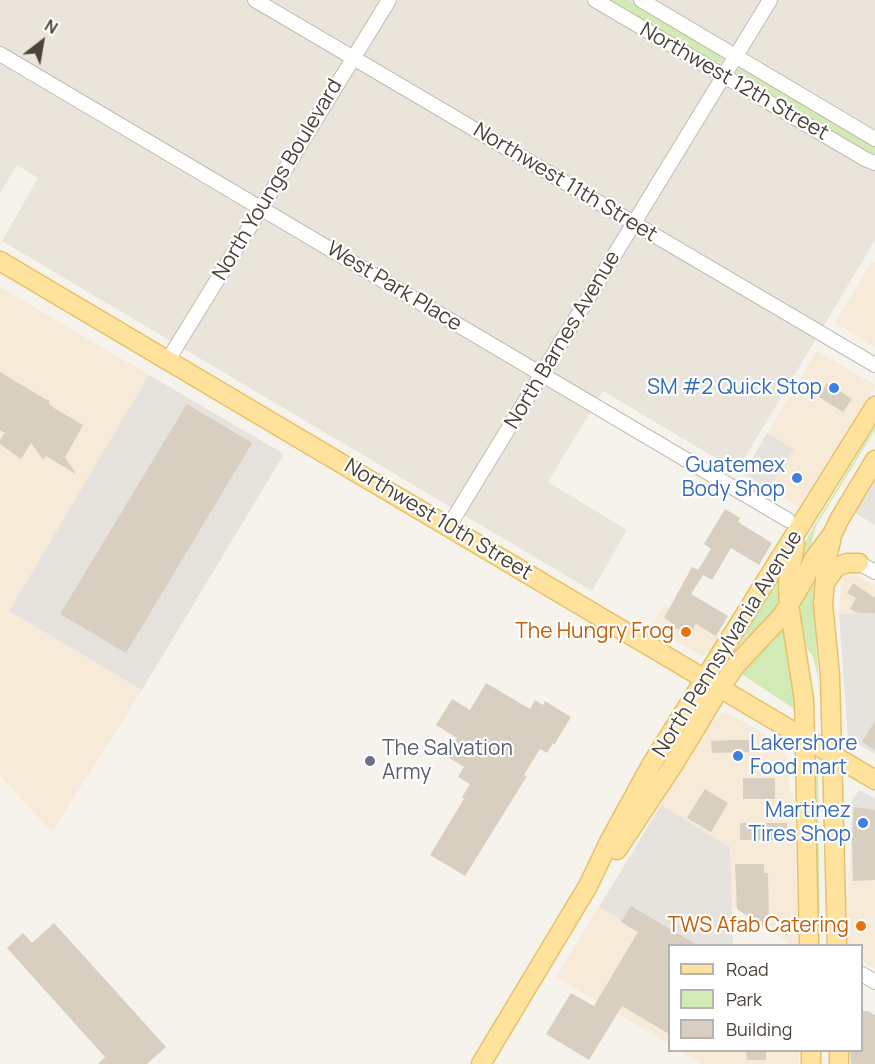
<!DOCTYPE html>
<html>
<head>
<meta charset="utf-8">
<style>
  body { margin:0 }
  #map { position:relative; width:875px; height:1064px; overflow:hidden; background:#f6f3ec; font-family:Manrope,sans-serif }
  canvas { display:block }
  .legend { position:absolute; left:668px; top:944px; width:195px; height:108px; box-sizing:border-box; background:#fff; border:2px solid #b7b4b0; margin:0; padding:8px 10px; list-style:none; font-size:18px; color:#4b4439 }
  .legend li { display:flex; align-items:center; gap:12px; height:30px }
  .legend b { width:30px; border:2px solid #b7b4b0 }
  .north { position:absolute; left:12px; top:12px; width:60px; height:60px; -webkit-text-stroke:4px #fff; paint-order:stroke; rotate:31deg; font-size:16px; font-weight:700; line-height:24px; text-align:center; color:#4b4439 }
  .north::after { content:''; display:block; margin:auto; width:21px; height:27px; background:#4b4439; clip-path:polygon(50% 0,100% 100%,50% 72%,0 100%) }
</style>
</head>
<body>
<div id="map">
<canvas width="875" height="1064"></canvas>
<ul class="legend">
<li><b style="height:8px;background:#ffe39c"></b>Road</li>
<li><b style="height:16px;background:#d2eab5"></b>Park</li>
<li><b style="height:16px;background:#d8cfc1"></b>Building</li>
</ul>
<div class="north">N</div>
</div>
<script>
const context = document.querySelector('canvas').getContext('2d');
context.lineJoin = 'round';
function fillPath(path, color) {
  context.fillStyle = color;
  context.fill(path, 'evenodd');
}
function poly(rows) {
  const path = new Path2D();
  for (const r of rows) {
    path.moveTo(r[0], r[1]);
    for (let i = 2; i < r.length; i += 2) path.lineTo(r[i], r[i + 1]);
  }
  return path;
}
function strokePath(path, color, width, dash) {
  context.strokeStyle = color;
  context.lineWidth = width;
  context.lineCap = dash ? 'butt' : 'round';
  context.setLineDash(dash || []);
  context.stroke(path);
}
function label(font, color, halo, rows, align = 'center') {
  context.font = font + ' Manrope,sans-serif';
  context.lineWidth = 4.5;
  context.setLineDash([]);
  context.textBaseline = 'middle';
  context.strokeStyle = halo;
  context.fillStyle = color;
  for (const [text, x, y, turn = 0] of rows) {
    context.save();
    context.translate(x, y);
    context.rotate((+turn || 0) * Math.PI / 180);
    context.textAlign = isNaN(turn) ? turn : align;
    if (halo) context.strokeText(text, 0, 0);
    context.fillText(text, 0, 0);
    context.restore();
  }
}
const residential = poly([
  [0,0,875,0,875,240,737,471,603,391,548,482,627,530,592,591,2,241,38,178,17,165,0,193]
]);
const commercial = poly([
  [872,261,875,263,875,347,835,323],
  [0,287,149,375,9,611,142,690,52,832,0,776],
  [817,351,875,385,799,507,769,489,794,449,767,433],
  [842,568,875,585,875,613,839,614],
  [664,605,720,638,710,653,702,656,651,627],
  [723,713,732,715,767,736,779,746,788,759,789,788,794,800,798,945,792,945,732,906,730,847,661,805,712,720],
  [851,846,875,847,875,969,862,960,862,946,847,946,847,905],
  [599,907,669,949,669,1044,556,977],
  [680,1051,799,1051,799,1064,702,1064]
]);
const industrial = poly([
  [149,375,284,454,142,690,9,611],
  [767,433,794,449,769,489,743,474],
  [875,481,875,525,855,513],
  [875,613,875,754,848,738,839,614],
  [859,790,875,798,875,847,851,846,852,800],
  [661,805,730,847,733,945,670,946,669,949,599,907]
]);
const green = poly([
  [609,0,627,0,721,55,722,61,715,63],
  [740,68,875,146,875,156,739,77,736,71],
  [875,426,875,430,816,526,805,566,794,575,802,549,810,533],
  [782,568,783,605,726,665,749,628,755,610],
  [815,579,814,612,821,716,818,677,813,657,804,643,796,608],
  [783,624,799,712,740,673],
  [816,763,818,765,820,939,818,938]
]);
const building = poly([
  [0,372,45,399,49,400,49,404,54,408,83,425,65,457,76,474,46,456,43,460,31,443,21,459,0,444,0,440,5,433,0,430],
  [827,383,852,399,843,412,819,397],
  [187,404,252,443,126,653,60,614],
  [725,509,740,518,738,522,772,543,759,565,731,548,712,580,703,575,691,594,728,616,716,636,696,624,689,636,671,625,672,623,664,618,692,567,698,570,711,549,704,544],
  [853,583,875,598,875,613,858,613,850,609,856,598,847,593],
  [486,683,530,709,535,700,543,705,545,701,571,717,554,745,553,743,547,753,540,749,524,775,527,776,465,876,430,855,464,799,462,797,470,784,458,777,464,767,446,756,457,738,436,725,452,699,470,710],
  [875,721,875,750,862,742],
  [732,740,754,740,754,752,712,753,711,741],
  [743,778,775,778,775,799,743,799],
  [705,789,728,803,711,832,687,818],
  [854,807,875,810,875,880,853,881,852,843],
  [740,823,787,823,787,840,740,840],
  [735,864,764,864,764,873,768,873,769,923,765,923,766,929,737,909],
  [631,906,697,945,669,945,669,1034,622,1006,589,1060,546,1034,571,993,594,1006,638,932,621,922],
  [54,923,166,1047,147,1064,98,1064,105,1057,7,948,23,933,32,943],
  [861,1011,868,1011,875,1015,875,1064,851,1064,850,1052,861,1052],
  [746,1050,766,1050,766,1060,747,1060]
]);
const minor = poly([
  [255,0,875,365],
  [595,0,865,159,875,163],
  [641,0,875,139],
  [0,54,788,520],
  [168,360,389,0],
  [449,526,770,0],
  [859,563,875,572],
  [862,974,875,982]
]);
const major = poly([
  [0,261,875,780],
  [831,541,827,557,823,604,830,675,837,946],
  [795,544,788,583,789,605,804,700,809,946],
  [825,583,836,567,847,563,859,563],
  [617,850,672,767,720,688,737,664,780,618,789,605,805,578,813,560,833,533,839,520,875,460],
  [811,1050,811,1064],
  [839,1050,839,1064],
  [481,1064,588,886,609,842,651,765,875,406]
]);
const markers = [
  [834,388,6,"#3f7fe0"],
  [797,478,6,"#3f7fe0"],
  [686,632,6,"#e8710a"],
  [738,756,6,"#3f7fe0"],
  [370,761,6,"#6b7280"],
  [863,823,6,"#3f7fe0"],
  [861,926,6,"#e8710a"]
];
const streetNames = [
  ["Northwest 12th Street",734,82,30],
  ["North Youngs Boulevard",278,180,-59],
  ["Northwest 11th Street",565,183,31],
  ["West Park Place",394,287,31],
  ["North Barnes Avenue",563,340,-59],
  ["Northwest 10th Street",438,520,31],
  ["North Pennsylvania Avenue",728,644,-58]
];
const shopNames = [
  ["SM #2 Quick Stop",822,388],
  ["Guatemex",785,466],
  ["Body Shop",785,490],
  ["Lakershore",750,744,"left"],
  ["Food mart",750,768,"left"],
  ["Martinez",851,811],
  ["Tires Shop",851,835]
];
const foodNames = [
  ["The Hungry Frog",674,632],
  ["TWS Afab Catering",849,926]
];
const worshipNames = [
  ["The Salvation",382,749],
  ["Army",382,773]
];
fillPath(residential, '#eae5da');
fillPath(commercial, '#f7ead8');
fillPath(industrial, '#e6e2dd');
fillPath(green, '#d2eab5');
fillPath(building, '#d8cfc1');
strokePath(minor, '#c2bbae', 16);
strokePath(major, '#e6c16a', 21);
strokePath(minor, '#fff', 14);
strokePath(major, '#ffe39c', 18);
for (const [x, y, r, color] of markers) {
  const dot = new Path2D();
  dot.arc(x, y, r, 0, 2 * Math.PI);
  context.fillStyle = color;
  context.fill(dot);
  strokePath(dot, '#fff', 2);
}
label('21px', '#4b4439', '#fff', streetNames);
label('21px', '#366cbe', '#fff', shopNames, 'right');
label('21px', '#c56008', '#fff', foodNames, 'right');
label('21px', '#5b616d', '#fff', worshipNames, 'left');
</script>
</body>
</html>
